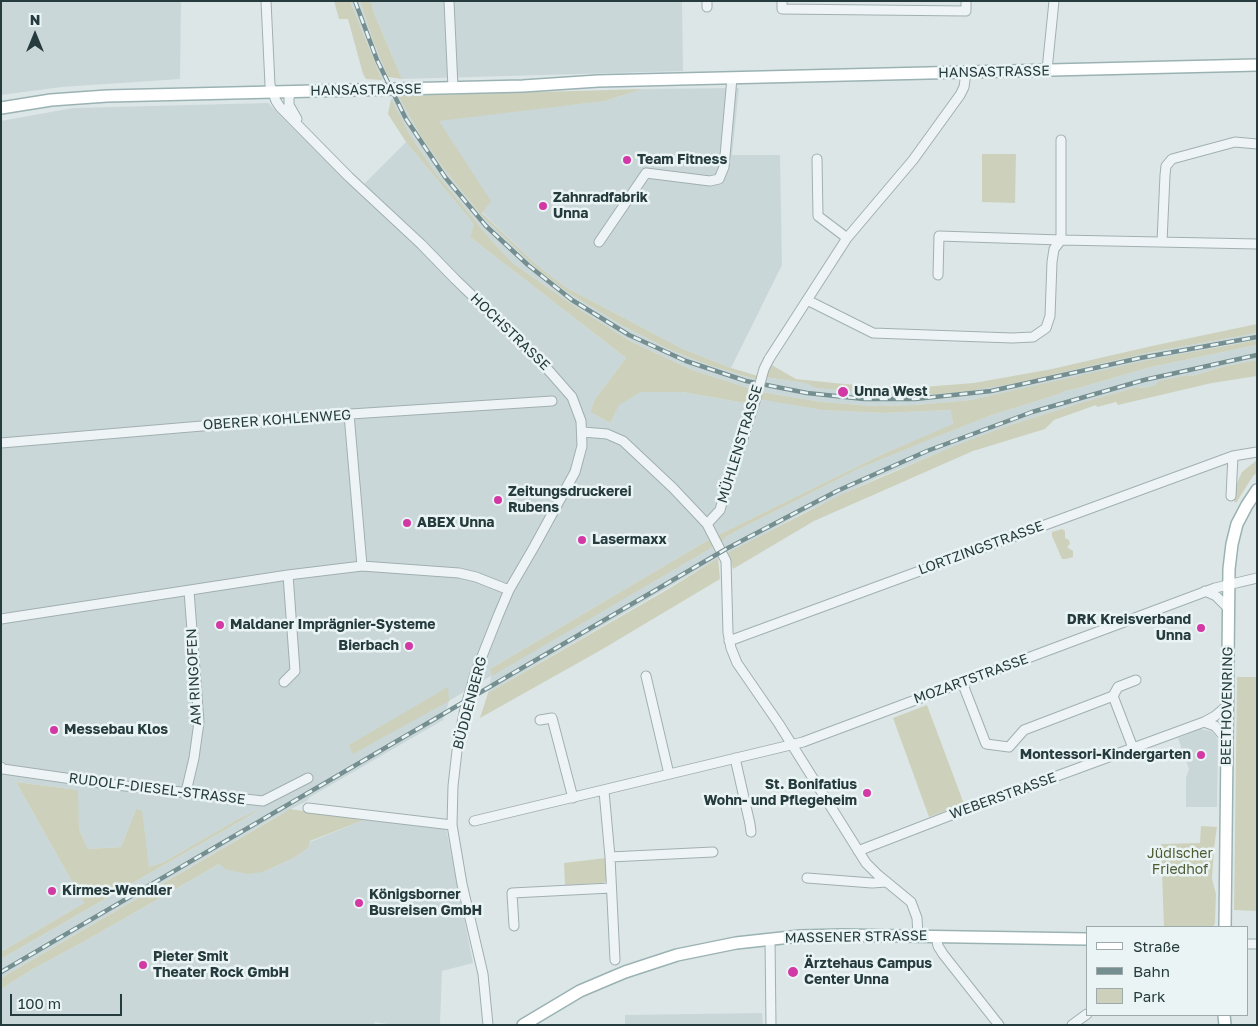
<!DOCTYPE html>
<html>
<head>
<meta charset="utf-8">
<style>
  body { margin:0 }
  #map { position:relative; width:1258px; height:1026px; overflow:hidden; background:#dce6e7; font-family:"Golos Text",sans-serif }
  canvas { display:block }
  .frame { position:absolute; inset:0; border:2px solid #253b3d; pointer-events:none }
  .legend { position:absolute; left:1086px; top:926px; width:162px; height:90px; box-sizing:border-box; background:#ebf4f5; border:1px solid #9caaab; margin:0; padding:6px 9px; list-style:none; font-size:15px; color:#253b3d }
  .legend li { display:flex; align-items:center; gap:10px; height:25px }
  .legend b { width:25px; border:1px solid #9caaab }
  .north { position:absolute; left:10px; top:10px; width:50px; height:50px; -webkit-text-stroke:4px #ebf4f5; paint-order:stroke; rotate:0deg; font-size:14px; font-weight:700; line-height:20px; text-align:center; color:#253b3d }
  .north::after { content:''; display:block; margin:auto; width:18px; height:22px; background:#253b3d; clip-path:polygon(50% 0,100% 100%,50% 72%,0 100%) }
  .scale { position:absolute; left:10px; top:994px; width:112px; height:22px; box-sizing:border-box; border:2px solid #253b3d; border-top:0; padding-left:6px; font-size:15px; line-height:18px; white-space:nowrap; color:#253b3d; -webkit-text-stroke:4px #ebf4f5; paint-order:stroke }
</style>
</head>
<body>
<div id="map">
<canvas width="1258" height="1026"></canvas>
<div class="frame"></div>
<ul class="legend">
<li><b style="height:6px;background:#fff"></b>Straße</li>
<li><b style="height:6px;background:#758f91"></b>Bahn</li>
<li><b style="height:14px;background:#cdd1bc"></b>Park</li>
</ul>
<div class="north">N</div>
<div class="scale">100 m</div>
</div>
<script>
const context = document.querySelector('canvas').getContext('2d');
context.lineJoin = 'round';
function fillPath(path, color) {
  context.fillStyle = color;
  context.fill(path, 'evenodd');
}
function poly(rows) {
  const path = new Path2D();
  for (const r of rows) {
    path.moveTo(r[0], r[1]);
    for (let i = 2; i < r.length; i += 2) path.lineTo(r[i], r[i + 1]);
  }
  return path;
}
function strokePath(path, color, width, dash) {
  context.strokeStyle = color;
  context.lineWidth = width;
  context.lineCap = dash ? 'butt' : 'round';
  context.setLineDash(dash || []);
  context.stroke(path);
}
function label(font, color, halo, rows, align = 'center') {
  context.font = font + ' "Golos Text",sans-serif';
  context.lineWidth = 5;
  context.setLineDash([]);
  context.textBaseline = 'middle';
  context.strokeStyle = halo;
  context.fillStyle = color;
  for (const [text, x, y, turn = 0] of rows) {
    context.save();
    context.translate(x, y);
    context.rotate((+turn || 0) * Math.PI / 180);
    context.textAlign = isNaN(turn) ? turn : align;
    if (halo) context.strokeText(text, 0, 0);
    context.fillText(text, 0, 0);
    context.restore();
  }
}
const built = poly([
  [1,1,181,1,180,79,62,87,1,95],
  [350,1,360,1,373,41,388,77,382,80],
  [371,1,682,1,683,71,402,79,374,13],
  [739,88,732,155,780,155,782,265,731,368,683,349,567,288,538,266,482,212,438,120,605,101,643,89],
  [398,96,422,138,444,169,480,214,537,269,567,292,621,325,668,349,708,365,758,380,755,390,692,370,630,341,576,307,514,264,492,241,435,172,410,135,396,110,391,99],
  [268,103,357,191,406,142,474,224,470,237,626,358,595,399,590,412,610,423,618,405,641,392,682,392,745,403,753,397,822,410,882,413,952,410,953,425,883,454,710,539,490,669,492,675,713,547,718,558,703,567,488,693,491,676,449,701,443,720,310,797,307,801,279,815,1,978,1,959,258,811,238,819,164,862,149,867,136,809,121,847,88,849,79,829,77,790,16,782,84,903,1,952,1,121,73,108],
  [1257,333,1257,340,1222,346,971,400,916,405,872,406,822,402,761,392,765,377,805,383,816,388,859,392,917,393,1012,384,1152,352],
  [1257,345,1257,360,1226,366,1192,376,1187,375,1160,381,1155,385,1143,388,1137,387,1080,403,1004,427,879,477,799,515,735,550,728,552,722,542,726,537,738,530,858,469,920,443,989,416,1059,394,1063,391,1075,389,1151,367],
  [1200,729,1211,731,1215,735,1218,740,1217,807,1186,807,1186,778,1189,769,1178,738],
  [364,820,446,828,473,963,442,971,440,1025,393,1025,375,1022,374,1025,1,1025,1,989,33,969,85,941,219,864,263,872,294,858,309,847,310,842],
  [762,1013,763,1025,625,1025,625,1015]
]);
const green = poly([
  [334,1,350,1,382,80,366,79,363,74,348,19,339,19],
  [360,1,371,1,374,13,402,79,388,77,373,41],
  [643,89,605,101,439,121,491,201,482,213,538,266,567,288,683,349,731,368,758,376,758,380,708,365,668,349,621,325,567,292,537,269,480,214,444,169,422,138,398,96],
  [391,99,410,135,435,172,492,241,514,264,576,307,630,341,692,370,755,390,753,397,745,403,682,392,641,392,619,405,610,423,590,412,595,399,626,358,470,237,474,224,406,142,388,114],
  [982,154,1016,154,1015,203,982,202],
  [1257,324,1257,333,1152,352,1012,384,969,391,918,396,916,393,859,392,816,388,805,383,765,377,770,364,796,379,844,384,910,388,974,383,1052,369,1152,346],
  [1257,340,1257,345,1151,367,1075,389,1064,391,1059,394,989,416,921,443,858,469,738,530,726,537,722,542,718,535,883,454,953,424,951,410,882,413,822,410,759,399,761,392,822,402,872,406,916,405,971,400,1144,361],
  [1257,360,1257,376,1212,383,1118,405,1116,402,1097,407,1096,405,1054,420,1045,429,973,451,814,521,733,569,728,552,731,551,840,495,952,447,1004,427,1080,403,1137,387,1143,388,1155,385,1159,381,1187,375,1192,376,1226,366],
  [1257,460,1257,473,1253,476,1236,503,1233,500,1237,483,1242,472],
  [1062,529,1065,531,1065,538,1069,540,1070,544,1067,547,1073,551,1073,557,1066,559,1062,559,1052,536,1052,532],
  [710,539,713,547,492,676,490,669],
  [718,558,720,579,601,650,480,718,488,693,670,588],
  [1237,677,1257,677,1257,911,1234,910],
  [448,687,449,701,353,754,349,745],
  [927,705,964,804,929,817,893,718],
  [16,782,78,790,79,829,88,849,121,847,136,809,142,810,149,867,164,862,238,819,263,808,1,959,1,952,84,903],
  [290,809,364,820,310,841,309,847,294,858,263,872,248,874,227,870,219,864,85,941,33,969,1,989,1,978],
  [1201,826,1217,827,1214,848,1212,879,1216,894,1215,923,1213,927,1164,927,1161,844,1200,843],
  [606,858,607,879,604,883,565,885,564,863]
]);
const minor = poly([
  [266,1,270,85,276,101,280,107,349,177,421,244,455,279,543,364,572,397,581,421,582,446,575,472,534,547,509,590,498,616,475,674,465,709,458,742,453,786,452,825,462,884,483,974,488,1025],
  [449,1,453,88],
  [707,1,707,7],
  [782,1,782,9,966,11,966,1],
  [1047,70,1054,1],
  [293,91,289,97,289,105,297,119],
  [817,159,818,216,847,238],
  [599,242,646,173,710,181,719,179,724,167,732,78],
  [1162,242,1165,175,1166,166,1172,159,1235,142,1257,144],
  [938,275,939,236,1061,240,1061,140],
  [807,300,873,333,1012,338,1033,337,1046,328,1050,316,1052,262,1054,249,1061,240,1257,244],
  [769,359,847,238,913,160,960,95,964,87,966,73],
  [349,414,362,566],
  [583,432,607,434,623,441,673,488,707,524,726,561,728,633,731,648,737,663,779,724,866,863,877,874,911,902,917,918,918,936],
  [1,443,320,416,552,401],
  [1231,496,1233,456],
  [707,524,720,510,722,503,756,398],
  [1205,591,1216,596,1229,609],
  [1,619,288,575,362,566,459,573,476,577,509,590],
  [729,641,1233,456,1257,452],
  [646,676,669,774],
  [284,682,295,671,288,575],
  [962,682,986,744,1009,747,1024,730,1113,696,1133,748],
  [1113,696,1118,687,1136,680],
  [540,720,552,718,573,798],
  [1204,722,1215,726,1227,740],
  [735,758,750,824,751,832],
  [1,767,3,769,107,784,263,801,308,778],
  [604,791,610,857,615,960],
  [186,792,194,758,199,722,189,591],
  [308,808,452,825],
  [474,821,803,742,1215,588,1257,578],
  [858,851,959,812,1204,722,1215,716,1227,706],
  [610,857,713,852],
  [807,878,872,883,887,882],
  [514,926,512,893,611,888],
  [936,936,938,946,943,954,999,1025],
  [770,939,771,1025],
  [1247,944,1257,944],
  [1072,1025,1087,1014]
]);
const major = poly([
  [1,108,51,100,107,96,523,86,598,81,1257,65],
  [1225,927,1229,569,1232,544,1237,524,1247,505,1257,490],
  [1224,1015,1225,1025],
  [523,1025,580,991,625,972,677,955,736,943,800,936,842,935,1087,939]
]);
const rail = poly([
  [355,1,377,60,406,119,445,177,486,226,528,265,572,300,629,335,686,361,746,381,807,393,864,399,915,399,991,391,1140,358,1257,337],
  [1,972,726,549,837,491,927,451,1032,412,1144,380,1257,355]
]);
const minorBridge = poly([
  [756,398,764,369,769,359]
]);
const markers = [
  [627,160,5,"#d339a5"],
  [543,206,5,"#d339a5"],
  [843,392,6,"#d339a5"],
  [498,500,5,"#d339a5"],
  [407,523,5,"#d339a5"],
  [582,540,5,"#d339a5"],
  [220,625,5,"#d339a5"],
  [1201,628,5,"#d339a5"],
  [409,646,5,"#d339a5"],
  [54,730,5,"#d339a5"],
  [1201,755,5,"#d339a5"],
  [867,793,5,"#d339a5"],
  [52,891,5,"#d339a5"],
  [359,903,5,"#d339a5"],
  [143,965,5,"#d339a5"],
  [793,972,6,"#d339a5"]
];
const streetNames = [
  ["HANSASTRASSE",994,72,-1],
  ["HANSASTRASSE",366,90,-1],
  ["HOCHSTRASSE",510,332,44],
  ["OBERER KOHLENWEG",277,420,-4],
  ["MÜHLENSTRASSE",740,444,-73],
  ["LORTZINGSTRASSE",981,548,-20],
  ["AM RINGOFEN",194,677,-93],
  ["MOZARTSTRASSE",971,679,-20],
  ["BÜDDENBERG",470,703,-75],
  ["BEETHOVENRING",1227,706,-89],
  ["RUDOLF-DIESEL-STRASSE",157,789,7],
  ["WEBERSTRASSE",1003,796,-20],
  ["MASSENER STRASSE",856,937,-1]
];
const poiNames = [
  ["Team Fitness",637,160],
  ["Zahnradfabrik",553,198],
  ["Unna",553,214],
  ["Unna West",854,392],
  ["Zeitungsdruckerei",508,492],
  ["Rubens",508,508],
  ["ABEX Unna",417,523],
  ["Lasermaxx",592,540],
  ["DRK Kreisverband",1191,620,"right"],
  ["Unna",1191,636,"right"],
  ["Maldaner Imprägnier-Systeme",230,625],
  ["Bierbach",399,646,"right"],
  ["Messebau Klos",64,730],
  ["Montessori-Kindergarten",1191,755,"right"],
  ["St. Bonifatius",857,785,"right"],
  ["Wohn- und Pflegeheim",857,801,"right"],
  ["Kirmes-Wendler",62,891],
  ["Königsborner",369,895],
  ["Busreisen GmbH",369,911],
  ["Pieter Smit",153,957],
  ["Theater Rock GmbH",153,973],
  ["Ärztehaus Campus",804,964],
  ["Center Unna",804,980]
];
const parkNames = [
  ["Jüdischer",1180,854],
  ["Friedhof",1180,870]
];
fillPath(built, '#cad7d9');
fillPath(green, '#cdd1bc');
strokePath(minor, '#a1afb1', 11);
strokePath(major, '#9bb2b3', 14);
strokePath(minor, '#eef4f5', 9);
strokePath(major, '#fff', 11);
strokePath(rail, '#758f91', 4.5);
strokePath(rail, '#ebf4f5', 2.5, [8]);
strokePath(minorBridge, '#a1afb1', 11, []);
strokePath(minorBridge, '#eef4f5', 9);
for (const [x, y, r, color] of markers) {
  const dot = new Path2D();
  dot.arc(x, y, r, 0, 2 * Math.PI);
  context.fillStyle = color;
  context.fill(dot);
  strokePath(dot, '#ebf4f5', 2);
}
label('14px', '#253b3d', '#ebf4f5', streetNames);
label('bold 14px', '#253b3d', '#ebf4f5', poiNames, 'left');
label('14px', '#4f5a32', '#ebf4f5', parkNames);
</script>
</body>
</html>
